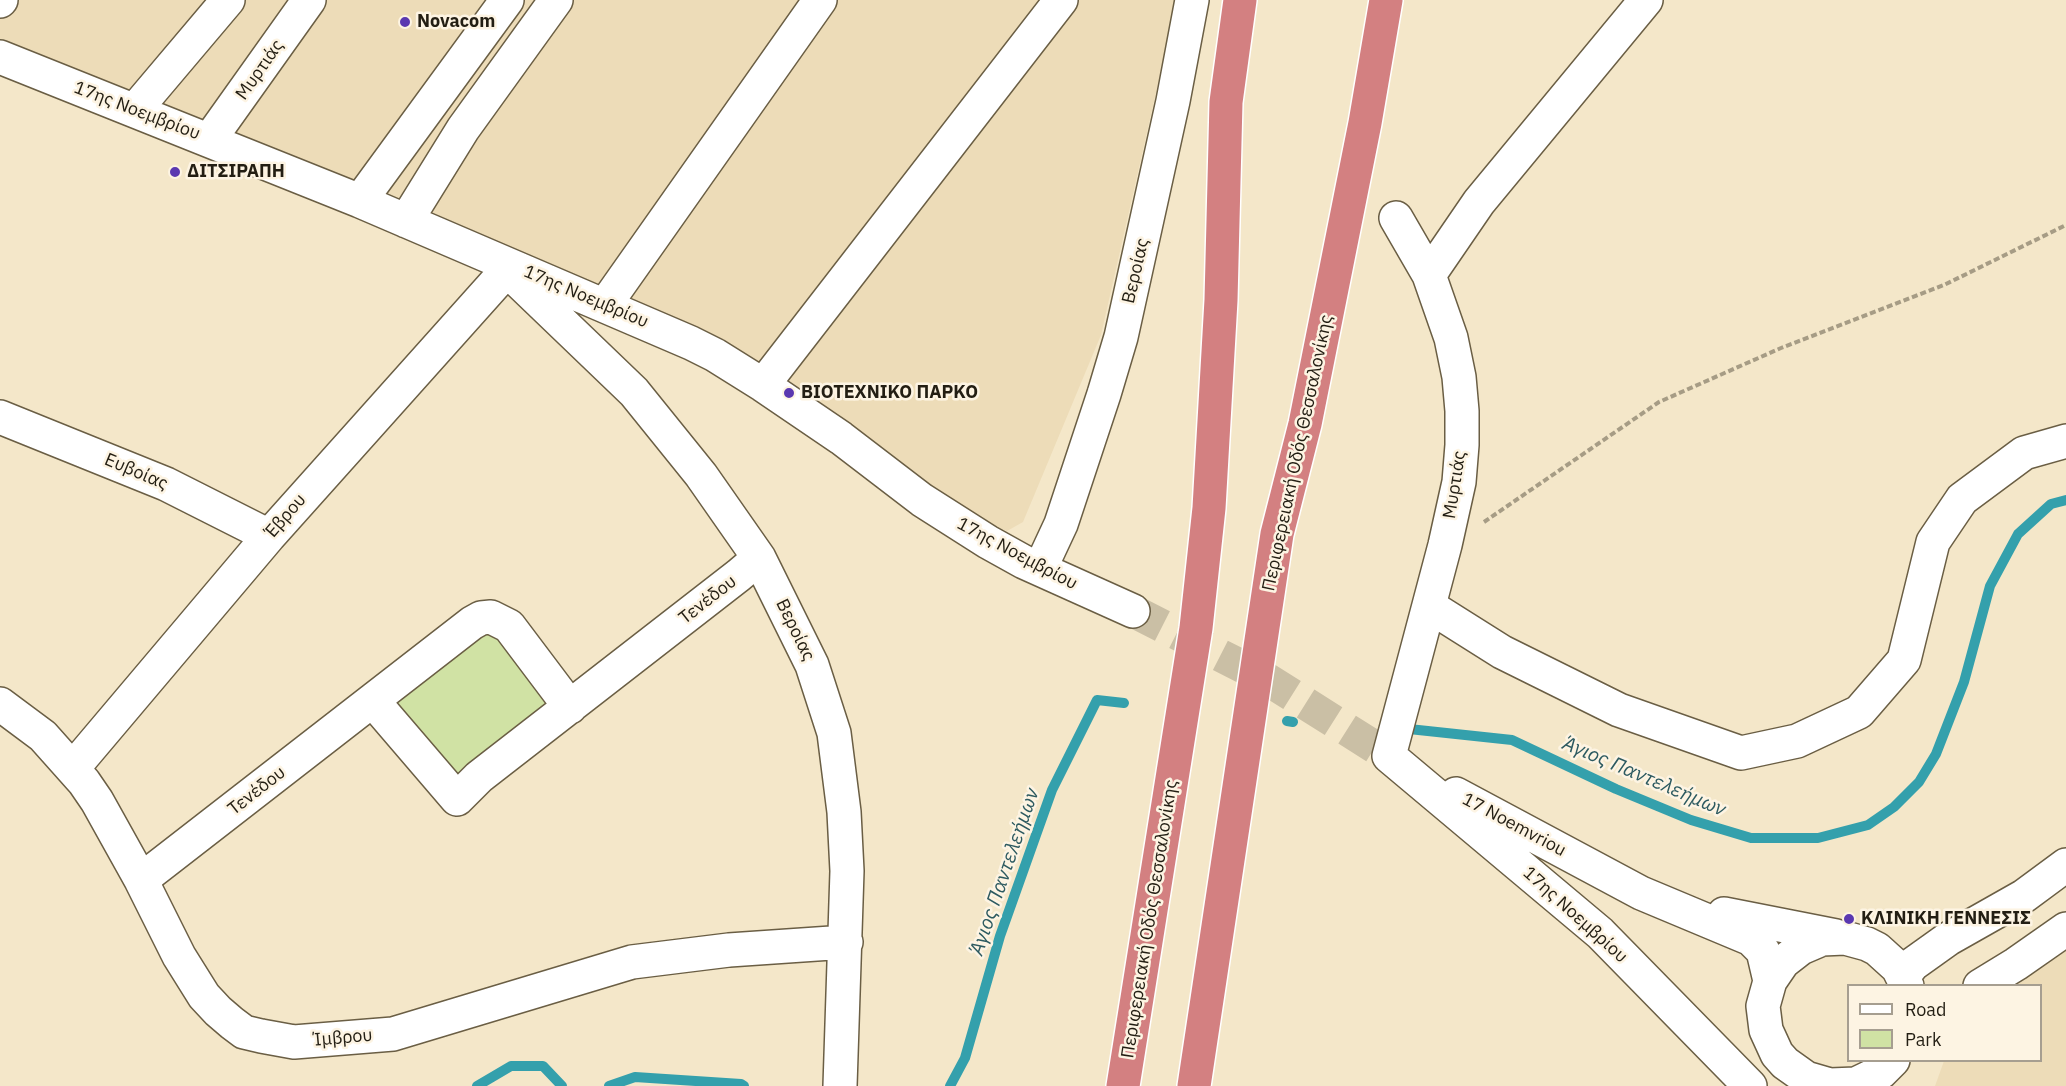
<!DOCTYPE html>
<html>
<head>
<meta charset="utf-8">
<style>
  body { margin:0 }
  #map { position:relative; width:2066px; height:1086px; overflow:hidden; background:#f4e7c9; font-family:"IBM Plex Sans",sans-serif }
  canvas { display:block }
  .legend { position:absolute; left:1847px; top:984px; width:195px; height:78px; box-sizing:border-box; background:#fdf4e3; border:2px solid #a69e90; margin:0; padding:8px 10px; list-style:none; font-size:18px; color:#231e13 }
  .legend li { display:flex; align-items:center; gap:12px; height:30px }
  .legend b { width:30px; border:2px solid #a69e90 }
</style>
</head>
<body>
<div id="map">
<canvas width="2066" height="1086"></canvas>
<ul class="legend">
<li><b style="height:8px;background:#fff"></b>Road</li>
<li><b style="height:16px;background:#d0e2a4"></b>Park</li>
</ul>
</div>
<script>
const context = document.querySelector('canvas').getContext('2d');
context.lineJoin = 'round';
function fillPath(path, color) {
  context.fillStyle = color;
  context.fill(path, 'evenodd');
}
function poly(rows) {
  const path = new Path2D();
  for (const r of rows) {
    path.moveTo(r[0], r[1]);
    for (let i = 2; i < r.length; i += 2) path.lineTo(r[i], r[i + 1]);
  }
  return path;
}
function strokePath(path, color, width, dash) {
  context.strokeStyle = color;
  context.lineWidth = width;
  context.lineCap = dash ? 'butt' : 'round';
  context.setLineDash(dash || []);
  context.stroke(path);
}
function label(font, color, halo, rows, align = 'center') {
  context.font = font + ' "IBM Plex Sans",sans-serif';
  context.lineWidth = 5;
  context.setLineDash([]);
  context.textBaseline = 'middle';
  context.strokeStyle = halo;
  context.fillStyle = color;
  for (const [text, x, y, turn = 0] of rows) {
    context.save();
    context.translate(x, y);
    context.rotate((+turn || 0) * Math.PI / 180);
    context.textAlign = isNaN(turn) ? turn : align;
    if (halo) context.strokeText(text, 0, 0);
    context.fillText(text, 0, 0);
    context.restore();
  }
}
const built = poly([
  [0,0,1177,0,1101,335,1023,522,1007,531,968,516,785,387,0,46],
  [2066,949,2066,1086,1935,1086,1944,1061,2040,1060,2040,986,2013,985]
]);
const green = poly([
  [490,625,554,703,458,782,394,703]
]);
const stream = poly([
  [1287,721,1293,722],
  [1409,729,1512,740,1616,789,1691,820,1751,838,1818,838,1868,825,1894,807,1919,782,1936,754,1964,682,1990,586,2018,534,2051,504,2066,500],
  [477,1086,511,1066,543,1066,562,1086],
  [609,1086,635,1077,741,1084,744,1086],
  [950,1086,965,1058,1000,936,1052,790,1097,700,1124,703]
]);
const minorTunnel = poly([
  [1133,611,1265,678,1389,756]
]);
const path = poly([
  [1484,522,1659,402,1781,348,1944,285,2066,225]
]);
const minor = poly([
  [0,1,1,0],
  [0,57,360,201,691,343,715,355,763,385,841,438,922,500,988,542,1024,562,1133,611],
  [135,110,228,0],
  [210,139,309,0],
  [360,201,507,0],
  [406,221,463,129,556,0],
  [1429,275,1479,202,1646,0],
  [605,305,820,0],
  [763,385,1061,0],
  [0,417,166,484,269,536],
  [1040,569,1061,524,1104,394,1121,337,1173,101,1192,0],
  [1429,606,1502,652,1619,710,1741,753,1797,741,1859,712,1904,660,1933,542,1962,499,2024,453,2066,441],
  [373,701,457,799,479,777,739,575,759,558],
  [0,704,43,736,84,782,97,801,141,880,179,956,204,996,218,1011,232,1023,244,1032,261,1036,294,1042,393,1034,632,962,729,950,846,942],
  [1389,756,1445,545,1459,482,1462,445,1462,411,1459,377,1451,338,1429,275,1396,218],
  [1389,756,1600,933,1750,1086],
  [73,768,269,536,507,270,634,392,701,475,759,558,812,665,834,733,844,812,847,871,840,1086],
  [1456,794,1641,893,1751,939,1763,951,1770,981],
  [141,880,472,623,481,618,491,617,509,626,570,707],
  [1724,914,1836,936],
  [1905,980,1905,974,1913,964,1948,939,2024,896,2066,865],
  [1980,986,2016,964,2066,929],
  [1893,1060,1881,1072,1856,1084,1830,1085,1806,1078,1785,1063,1777,1054,1766,1030,1763,1006,1770,981,1783,962,1801,948,1822,939,1845,938,1867,944,1877,949,1898,968,1907,986]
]);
const highway = poly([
  [1123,1086,1196,628,1209,508,1221,300,1226,102,1240,0],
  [1194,1086,1277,534,1305,424,1365,123,1386,0]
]);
const markers = [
  [405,22,6,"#5a38b0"],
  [175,172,6,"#5a38b0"],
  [789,393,6,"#5a38b0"],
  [1849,919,6,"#5a38b0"]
];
const poiNames = [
  ["Novacom",417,22],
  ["ΔΙΤΣΙΡΑΠΗ",187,172],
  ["ΒΙΟΤΕΧΝΙΚΟ ΠΑΡΚΟ",801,393],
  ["ΚΛΙΝΙΚΗ ΓΕΝΝΕΣΙΣ",1861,919]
];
const streetNames = [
  ["Μυρτιάς",260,70,-55],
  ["17ης Νοεμβρίου",137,111,21],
  ["Βεροίας",1136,271,-77],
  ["17ης Νοεμβρίου",586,297,23],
  ["Περιφερειακή Οδός Θεσσαλονίκης",1298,453,-78],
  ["Ευβοίας",136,472,23],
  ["Μυρτιάς",1455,485,-81],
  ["Έβρου",286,516,-49],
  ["17ης Νοεμβρίου",1017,554,28],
  ["Τενέδου",708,600,-38],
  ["Βεροίας",795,630,64],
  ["Τενέδου",257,791,-38],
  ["17 Noemvriou",1514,825,28],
  ["17ης Νοεμβρίου",1575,915,42],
  ["Περιφερειακή Οδός Θεσσαλονίκης",1150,919,-81],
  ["Ίμβρου",343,1038,-5]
];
const waterNames = [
  ["Άγιος Παντελεήμων",1644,777,23],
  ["Άγιος Παντελεήμων",1005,872,-71]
];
fillPath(built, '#eddcb8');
fillPath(green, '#d0e2a4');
strokePath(stream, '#34a0ac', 10);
strokePath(minorTunnel, '#cabfa5', 33, [33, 16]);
strokePath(minor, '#6a5e44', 36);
strokePath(highway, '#fff', 36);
strokePath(path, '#a69c85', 4, [6, 3]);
strokePath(minor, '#fff', 33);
strokePath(highway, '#d38081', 33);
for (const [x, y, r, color] of markers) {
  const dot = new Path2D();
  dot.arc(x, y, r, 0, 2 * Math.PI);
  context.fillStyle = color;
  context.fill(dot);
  strokePath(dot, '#fdf4e3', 2);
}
label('bold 18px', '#231e13', '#fdf4e3', poiNames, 'left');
label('18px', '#231e13', '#fdf4e3', streetNames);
label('italic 20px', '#2d5a60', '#fdf4e3', waterNames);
</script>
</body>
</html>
